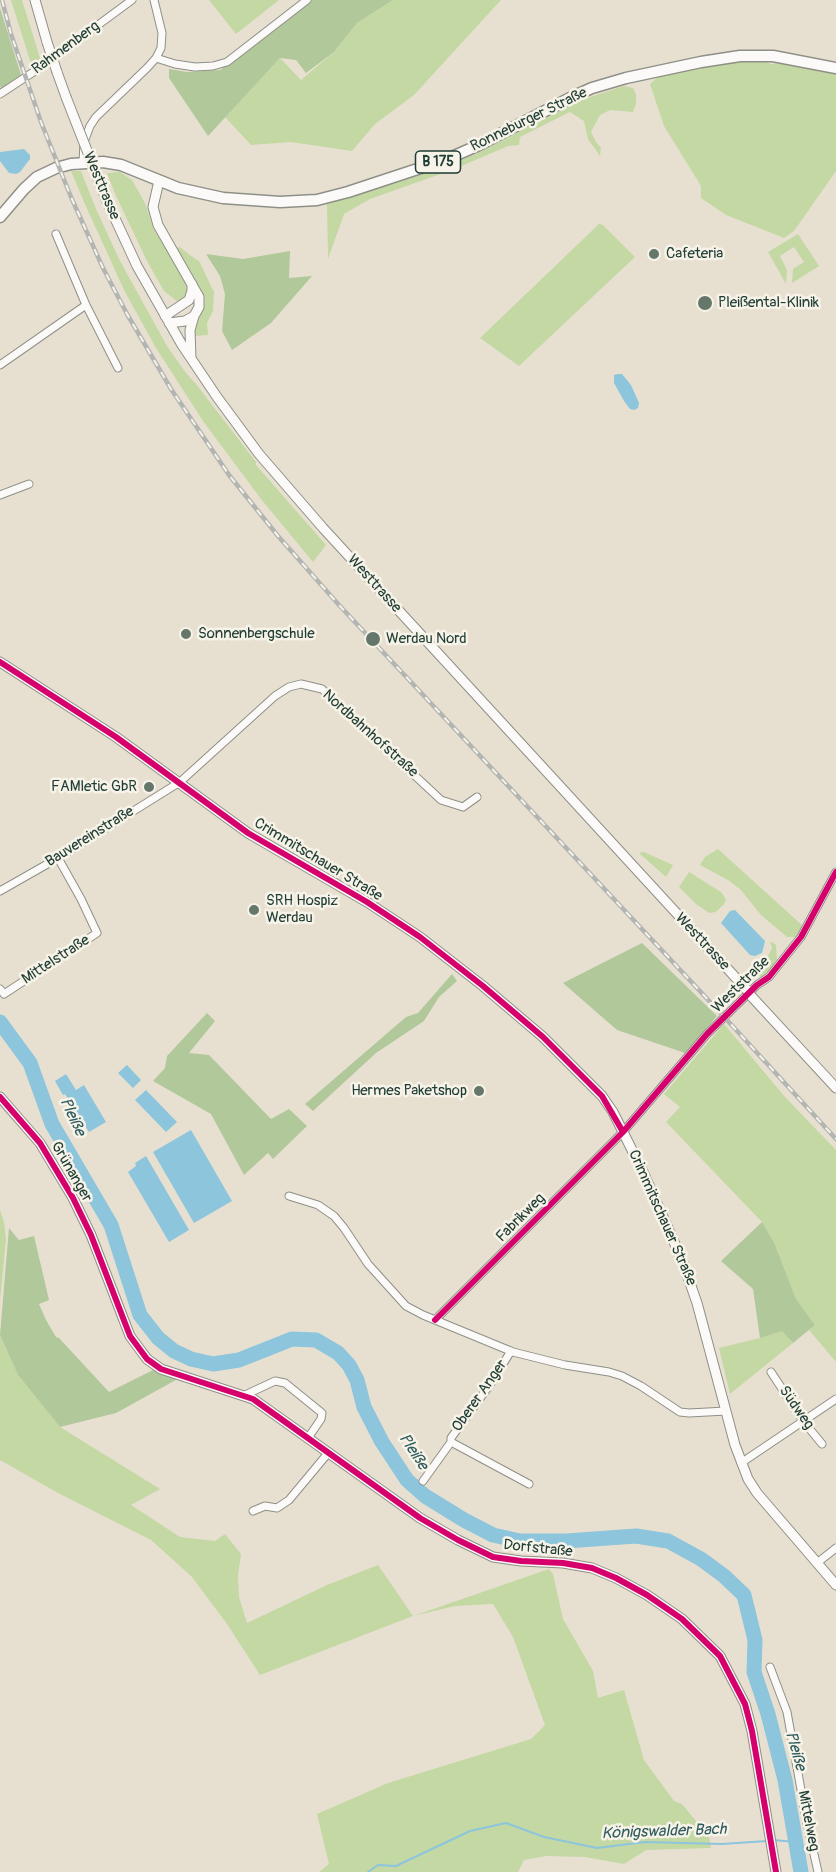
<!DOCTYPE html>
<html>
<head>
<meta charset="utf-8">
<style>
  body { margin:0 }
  canvas { display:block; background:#e7e0d1 }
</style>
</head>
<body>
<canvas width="836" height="1872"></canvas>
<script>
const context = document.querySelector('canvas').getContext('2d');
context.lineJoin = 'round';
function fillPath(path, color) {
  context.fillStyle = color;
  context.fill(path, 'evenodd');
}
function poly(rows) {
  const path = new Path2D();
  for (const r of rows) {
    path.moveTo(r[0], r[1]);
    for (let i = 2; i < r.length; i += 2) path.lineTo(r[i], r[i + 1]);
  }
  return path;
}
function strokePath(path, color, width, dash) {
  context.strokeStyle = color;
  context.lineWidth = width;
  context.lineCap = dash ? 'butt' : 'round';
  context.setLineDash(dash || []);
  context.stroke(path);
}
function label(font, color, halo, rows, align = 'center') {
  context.font = font + ' Pangolin,sans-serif';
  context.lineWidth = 5;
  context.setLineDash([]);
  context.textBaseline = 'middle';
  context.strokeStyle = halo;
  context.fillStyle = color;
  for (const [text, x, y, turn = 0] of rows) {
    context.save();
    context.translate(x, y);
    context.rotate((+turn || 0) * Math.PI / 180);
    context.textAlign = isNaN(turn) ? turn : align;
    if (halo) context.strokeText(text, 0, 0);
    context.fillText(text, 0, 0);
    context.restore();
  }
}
const green = poly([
  [11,0,22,0,41,61,32,67],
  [209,0,279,0,236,34],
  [393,0,501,0,414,95,375,124,352,151,291,142,251,145,225,117,280,58,301,80,334,52,357,23],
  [761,60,771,64,784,62,836,73,836,171,794,231,784,238,726,215,701,198,701,186,664,126,650,84,659,76,678,73,685,70,732,62],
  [624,86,633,88,636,94,636,104,633,112,610,110,600,115,591,132,596,142,601,148,600,156,588,139,584,121,570,112,520,137,519,145,508,146,452,170,370,199,344,214,328,259,327,204,434,171,476,154,581,100],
  [71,171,81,171,96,209,120,261,167,346,186,373,196,384,256,462,256,465,326,545,313,562,261,499,203,421,156,348,125,292,84,202],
  [120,172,132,180,145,203,154,230,185,278,189,289,187,297,178,302,164,291,148,263,116,196,107,173],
  [599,224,603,225,635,257,519,366,480,338],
  [798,234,819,266,792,283,793,269,804,262,794,247,780,256,787,270,786,284,768,252],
  [180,247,191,256,199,261,214,292,213,311,207,323,208,335,194,336,195,327,204,308,205,299,194,277,176,248],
  [718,849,804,927,796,937,787,937,761,915,740,889,728,880,700,865,705,857],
  [644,852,673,865,666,877,639,853],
  [689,872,721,892,726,899,724,904,716,912,709,913,696,904,679,887],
  [770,941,776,945,777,959,772,967,761,978,750,964,761,963,767,958,772,948],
  [724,1024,785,1097,836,1150,836,1362,809,1330,815,1325,796,1299,774,1242,762,1222,666,1122,680,1107,664,1094],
  [0,1210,4,1222,6,1239,0,1301],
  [782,1330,793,1343,730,1394,719,1348,760,1338],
  [0,1335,18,1375,60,1427,160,1489,131,1505,180,1537,215,1541,225,1534,241,1554,238,1575,239,1597,247,1623,327,1585,378,1565,413,1616,549,1569,553,1574,563,1619,593,1671,598,1698,624,1690,644,1760,674,1801,682,1804,709,1837,711,1848,646,1850,624,1864,585,1857,546,1856,524,1860,518,1872,319,1872,329,1864,317,1814,388,1783,531,1739,545,1725,513,1637,493,1604,455,1606,413,1616,260,1675,227,1624,192,1577,151,1540,58,1493,0,1460]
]);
const forest = poly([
  [307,0,393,0,357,23,334,52,306,73,296,60,280,58,208,136,169,78,169,69,187,72,221,70,227,62],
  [0,8,21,75,1,88,0,86],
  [290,251,289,278,312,276,271,323,232,350,222,331,225,294,220,276,206,254,243,259],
  [642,943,717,1016,685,1053,617,1030,563,983],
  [452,974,457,981,439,997,424,1021,376,1053,313,1111,305,1104,406,1017,418,1013],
  [207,1013,215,1021,189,1053,209,1055,271,1119,289,1109,307,1126,273,1159,268,1153,244,1175,211,1114,153,1081,165,1068,167,1056],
  [762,1222,774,1242,796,1299,815,1325,793,1343,782,1331,760,1338,753,1289,721,1261],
  [9,1228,19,1240,34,1236,49,1300,39,1304,46,1320,56,1337,59,1338,109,1392,159,1367,183,1376,116,1413,60,1427,18,1375,0,1335]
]);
const water = poly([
  [24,149,30,155,30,159,20,172,16,174,9,173,0,161,0,152],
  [618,374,622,374,631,385,639,403,638,408,634,410,630,409,624,401,614,383,614,375],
  [735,910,765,941,762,953,755,956,750,955,721,923,730,911],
  [127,1065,141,1080,133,1088,118,1073],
  [66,1074,76,1090,84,1085,106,1122,89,1132,65,1094,63,1095,55,1081],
  [146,1090,177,1122,166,1132,135,1100],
  [191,1130,232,1201,194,1223,153,1152],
  [146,1156,189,1230,169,1242,128,1172,136,1166,135,1163]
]);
const stream = poly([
  [773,1840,796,1842],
  [368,1872,378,1865,396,1866,470,1831,506,1823,544,1837,597,1848,645,1842,722,1844,767,1841]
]);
const river = poly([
  [0,1022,30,1063,52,1124,111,1225,140,1315,158,1338,174,1351,191,1359,213,1364,239,1360,292,1339,316,1340,338,1353,349,1365,357,1380,364,1407,382,1442,407,1480,425,1496,464,1520,493,1535,520,1541,566,1541,636,1536,668,1541,701,1559,724,1576,744,1595,755,1640,754,1672,768,1714,785,1780,801,1872]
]);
const street = poly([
  [156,58,175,64,195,67,213,66,227,62,307,0],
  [0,94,41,67,132,0],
  [83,163,84,142,90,126,96,117,147,68,156,58,161,48,162,33,154,0],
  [56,234,86,305,118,368],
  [0,365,86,305],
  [0,495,29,484],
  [0,891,58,858,180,782,275,696,289,687,301,684,322,689,441,800,463,807,477,797],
  [0,989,4,994,97,933,81,899,58,858],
  [289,1196,318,1205,334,1216,344,1228,368,1264,406,1306,423,1315,513,1352,565,1365,609,1372,622,1376,641,1386,680,1412,689,1413,726,1411],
  [435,1320,623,1132,707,1034,757,985,769,977,801,937,836,872],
  [771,1372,804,1422,822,1444],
  [245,1395,275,1381,285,1383,322,1413,321,1419,308,1438],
  [451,1442,529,1484],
  [741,1463,836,1399],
  [423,1481,451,1442,451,1438,489,1386,511,1351],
  [253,1511,265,1506,277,1508,289,1500,329,1452],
  [817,1563,836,1548],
  [770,1667,787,1712,807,1823,818,1872]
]);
const secondary = poly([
  [35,0,47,42],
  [57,72,66,97],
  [159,181,153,207,158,225,199,297,199,307,194,316,190,330,191,358],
  [106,199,137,266,182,345,217,397,259,454,323,528,747,990],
  [165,316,189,300,192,291,192,284],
  [169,323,185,321,194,316],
  [0,662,116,737,248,833,367,902,420,937,483,986,543,1037,602,1096,613,1112,644,1174,682,1260,697,1303,735,1445,748,1479,757,1493,836,1585],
  [752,997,836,1088],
  [0,1097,40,1143,73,1198,91,1235,130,1336,147,1359,161,1369,253,1399,420,1518,458,1540,493,1557,521,1561,563,1563,592,1568,616,1578,647,1595,682,1619,720,1656,745,1704,752,1731,776,1872]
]);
const primary = poly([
  [0,217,24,189,37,177,56,168,71,164,103,162,121,165,178,188,223,198,280,202,317,200,348,192,445,160,479,145,574,96,592,88,626,78,701,62,740,56,773,56,836,68]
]);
const rail = poly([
  [2,0,11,34,41,122,71,197,103,268,127,314,171,389,229,475,278,536,339,605,727,1020,836,1139]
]);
const secondaryBridge = poly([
  [47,42,57,72],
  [66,97,106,199],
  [747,990,752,997]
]);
const cycleway = poly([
  [0,662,116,737,248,833,367,902,420,937,483,986,543,1037,602,1096,623,1132],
  [0,1097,40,1143,73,1198,91,1235,130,1336,147,1359,161,1369,253,1399,420,1518,458,1540,493,1557,521,1561,563,1563,592,1568,616,1578,647,1595,682,1619,720,1656,745,1704,752,1731,776,1872],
  [435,1320,623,1132,707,1034,757,985,769,977,801,937,836,872]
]);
const markers = [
  [654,254,6,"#65766b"],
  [705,303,8,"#65766b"],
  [186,634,6,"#65766b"],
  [373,639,8,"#65766b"],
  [149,787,6,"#65766b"],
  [254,910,6,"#65766b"],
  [479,1091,6,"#65766b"]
];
const shields = [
  [438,162,45]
];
const shieldNames = [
  ["B 175",438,162]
];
const streetNames = [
  ["Rahmenberg",66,48,-36],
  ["Ronneburger Straße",529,120,-26],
  ["Westtrasse",101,186,67],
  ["Westtrasse",374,584,48],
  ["Nordbahnhofstraße",370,734,42],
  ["Bauvereinstraße",90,837,-32],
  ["Crimmitschauer Straße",318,860,31],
  ["Westtrasse",702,942,47],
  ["Mittelstraße",56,960,-33],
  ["Weststraße",741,985,-44],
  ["Grünanger",71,1172,60],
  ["Fabrikweg",521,1218,-45],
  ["Crimmitschauer Straße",662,1218,66],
  ["Oberer Anger",480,1396,-55],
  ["Südweg",796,1408,55],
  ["Dorfstraße",538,1549,6],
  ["Mittelweg",808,1821,79]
];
const poiNames = [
  ["Cafeteria",666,254],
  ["Pleißental-Klinik",718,303],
  ["Sonnenbergschule",198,634],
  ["Werdau Nord",386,639],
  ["FAMletic GbR",137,787,"right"],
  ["SRH Hospiz",266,901],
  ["Werdau",266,918],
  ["Hermes Paketshop",467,1091,"right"]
];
const waterNames = [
  ["Pleiße",72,1117,65],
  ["Pleiße",413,1452,57],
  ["Pleiße",795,1751,74],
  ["Königswalder Bach",664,1832,-2]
];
fillPath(green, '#c3d8a3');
fillPath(forest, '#b1c89a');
fillPath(water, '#8cc5dc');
strokePath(stream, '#8cc5dc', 2);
strokePath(river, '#8cc5dc', 15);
strokePath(street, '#8e9087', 9);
strokePath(secondary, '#8e9087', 11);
strokePath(primary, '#8e9087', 13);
strokePath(street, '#fbfaf8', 7);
strokePath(secondary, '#fbfaf8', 9);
strokePath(primary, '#fbfaf8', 10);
strokePath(rail, '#b2b5b2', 4.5);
strokePath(rail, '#f7f3e8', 2, [7]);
strokePath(secondaryBridge, '#8e9087', 11, []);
strokePath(secondaryBridge, '#fbfaf8', 9);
strokePath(cycleway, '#d6006c', 6);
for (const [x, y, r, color] of markers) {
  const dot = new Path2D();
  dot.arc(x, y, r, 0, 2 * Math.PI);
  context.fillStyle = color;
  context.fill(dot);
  strokePath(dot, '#f7f3e8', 2);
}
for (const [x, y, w] of shields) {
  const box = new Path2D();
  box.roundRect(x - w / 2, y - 11, w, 22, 4.5);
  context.fillStyle = '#f7f3e8';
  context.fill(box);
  strokePath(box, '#1f3d34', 1.5);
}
label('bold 14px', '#1f3d34', null, shieldNames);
label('15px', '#1f3d34', '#f7f3e8', streetNames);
label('15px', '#1f3d34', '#f7f3e8', poiNames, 'left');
label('italic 16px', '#305c5f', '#f7f3e8', waterNames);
</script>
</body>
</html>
